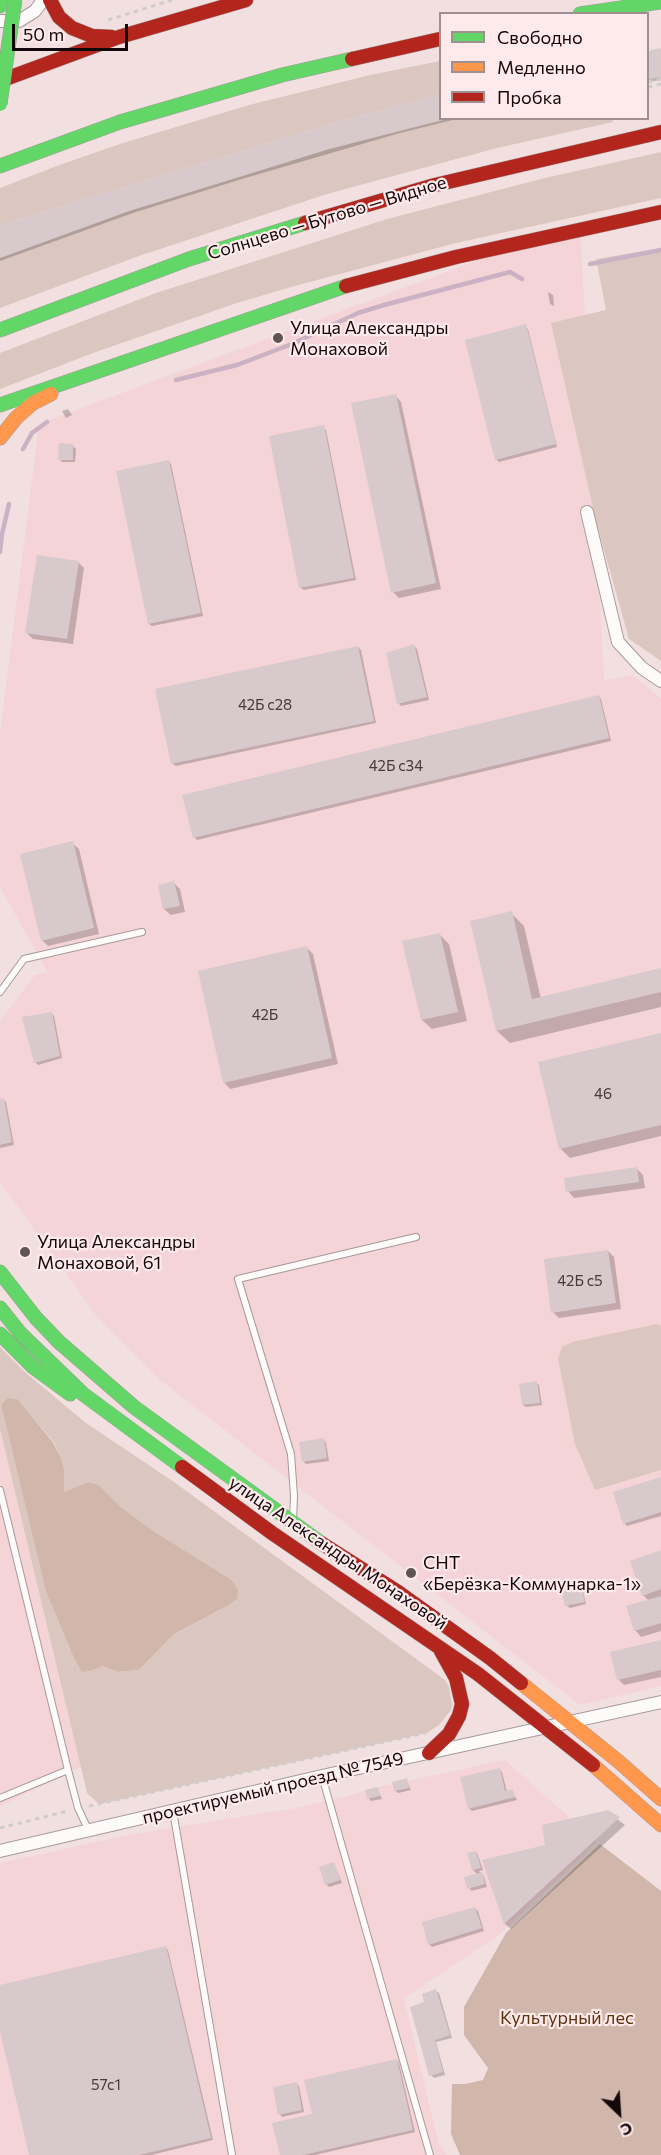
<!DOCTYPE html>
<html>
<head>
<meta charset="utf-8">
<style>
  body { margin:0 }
  #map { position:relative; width:661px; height:2155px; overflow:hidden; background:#f2e0e1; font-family:Commissioner,sans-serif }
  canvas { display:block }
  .legend { position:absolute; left:439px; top:12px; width:210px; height:108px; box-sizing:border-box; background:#fee9eb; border:2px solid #a08f91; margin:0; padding:8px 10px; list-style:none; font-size:18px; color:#130809 }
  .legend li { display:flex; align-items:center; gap:12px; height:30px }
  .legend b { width:30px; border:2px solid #a08f91 }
  .north { position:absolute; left:589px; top:2083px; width:60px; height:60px; -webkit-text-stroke:4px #fee9eb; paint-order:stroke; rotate:155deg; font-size:16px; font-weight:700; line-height:24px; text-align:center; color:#130809 }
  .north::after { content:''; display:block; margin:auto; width:21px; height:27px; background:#130809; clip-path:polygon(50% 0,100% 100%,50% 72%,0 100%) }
  .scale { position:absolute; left:12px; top:24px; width:116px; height:27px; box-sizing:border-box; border:3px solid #130809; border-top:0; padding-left:8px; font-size:18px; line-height:21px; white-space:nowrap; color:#130809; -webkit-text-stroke:4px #fee9eb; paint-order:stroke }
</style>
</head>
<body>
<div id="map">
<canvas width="661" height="2155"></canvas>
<ul class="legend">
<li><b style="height:8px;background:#63d668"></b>Свободно</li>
<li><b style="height:8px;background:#ff974d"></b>Медленно</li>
<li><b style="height:8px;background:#b3261e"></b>Пробка</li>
</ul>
<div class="north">С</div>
<div class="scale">50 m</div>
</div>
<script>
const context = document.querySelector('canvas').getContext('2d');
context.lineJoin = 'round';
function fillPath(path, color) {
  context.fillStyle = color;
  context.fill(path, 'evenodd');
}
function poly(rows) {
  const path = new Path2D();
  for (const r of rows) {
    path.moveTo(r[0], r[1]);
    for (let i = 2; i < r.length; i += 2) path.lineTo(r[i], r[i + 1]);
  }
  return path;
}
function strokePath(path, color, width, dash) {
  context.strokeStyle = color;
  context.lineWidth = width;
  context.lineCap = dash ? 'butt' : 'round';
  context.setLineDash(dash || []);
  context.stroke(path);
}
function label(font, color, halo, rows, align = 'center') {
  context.font = font + ' Commissioner,sans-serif';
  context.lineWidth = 4.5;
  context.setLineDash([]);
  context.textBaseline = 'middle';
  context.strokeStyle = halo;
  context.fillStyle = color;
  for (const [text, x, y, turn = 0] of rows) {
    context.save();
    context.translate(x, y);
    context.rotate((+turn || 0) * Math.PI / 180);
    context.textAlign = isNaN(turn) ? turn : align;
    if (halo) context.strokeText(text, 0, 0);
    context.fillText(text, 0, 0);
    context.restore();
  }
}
const built = poly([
  [580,222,604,681,632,675,661,698,661,1686,580,1705,160,1380,95,1314,0,1182,0,1021,35,975,48,973,0,887,0,734,39,424],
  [0,1429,81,1767,0,1806],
  [505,1760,597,1842,499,1935,404,1998,439,2145,447,2155,0,2155,0,1863,133,1834,290,1809,344,1797,378,1787]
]);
const green = poly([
  [440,61,440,95,344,120,0,225,0,188,62,164,123,143,249,105,370,75],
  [449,119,612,119,613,122,497,148,327,194,139,256,0,308,0,258,129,211,239,177,329,149],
  [661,152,661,198,456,243,291,287,237,303,93,353,0,389,0,353,156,293,387,219,545,178],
  [661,248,661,661,629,639,596,521,551,323,606,310,596,259],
  [657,1324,661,1326,661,1470,595,1490,575,1444,558,1358,562,1347,572,1342],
  [0,1347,26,1373,86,1423,174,1482,445,1680,449,1687,452,1705,451,1710,439,1725,427,1733,99,1804,87,1793,0,1429],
  [17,1400,53,1441,61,1457,64,1469,64,1493,89,1482,99,1485,122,1508,155,1532,232,1580,227,1606,174,1634,139,1670,118,1672,103,1666,94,1670,73,1656,46,1592,1,1405]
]);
const forest = poly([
  [8,1398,17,1399,52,1441,61,1457,64,1469,64,1492,89,1482,99,1485,122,1508,155,1532,232,1580,238,1590,237,1599,227,1606,174,1634,139,1670,118,1672,103,1666,94,1670,82,1672,73,1656,46,1592,1,1405],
  [600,1844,661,1891,661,2155,460,2155,451,2134,452,2084,465,2084,483,2080,488,2068,464,2035,464,2007,506,1933]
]);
const shadow = poly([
  [661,49,661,80,648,82,648,52],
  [440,98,440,118,461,118,400,133,242,179,133,213,0,261,0,228,344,122],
  [548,292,553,295,554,306,550,304],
  [525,326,528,329,557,447,499,462,496,459],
  [395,395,401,402,441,589,399,598,393,592],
  [68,409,72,415,66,418,62,411],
  [323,427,326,430,356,580,304,590,301,588],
  [73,446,76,449,75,462,62,462,59,459],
  [169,462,171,464,203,616,152,626,149,624],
  [78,562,84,568,73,644,33,639,26,632],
  [414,646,417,649,429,700,401,706,399,704],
  [358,647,361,650,376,723,176,766,173,764,157,691],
  [599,696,601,699,611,741,197,840,194,837],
  [72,843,79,849,99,934,48,946,42,940],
  [174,883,180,889,185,912,171,915,164,909],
  [511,913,524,926,541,999,661,970,661,1007,510,1043,497,1031,472,922],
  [439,934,449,944,467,1021,432,1029,422,1020],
  [307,948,313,954,338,1064,230,1089,224,1082],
  [51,1013,54,1016,62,1058,38,1065,35,1062],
  [661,1035,661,1136,570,1158,560,1148],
  [3,1099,6,1102,14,1145,0,1148,0,1100],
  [637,1169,643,1175,645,1188,574,1198,568,1191],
  [608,1251,614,1257,621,1309,559,1318,553,1312],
  [536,1383,539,1385,542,1405,526,1407,523,1405],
  [324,1440,326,1443,329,1461,306,1464,303,1461],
  [661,1478,661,1516,627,1526,624,1523],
  [661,1552,661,1631,641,1637,635,1630,649,1601,643,1595],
  [580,1584,582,1587,586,1604,570,1608,567,1606],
  [661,1642,661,1677,624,1685,618,1679],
  [499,1769,502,1772,507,1792,512,1791,517,1800,472,1811,469,1808],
  [406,1780,411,1790,398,1793,395,1790],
  [377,1788,382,1799,371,1801,369,1799],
  [608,1812,625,1825,511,1929,505,1924,484,1861,547,1846],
  [476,1852,478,1855,483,1870,479,1871,484,1877,487,1887,471,1891,466,1878,478,1875,473,1870],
  [334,1864,342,1883,329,1887,326,1884],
  [475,1909,478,1911,484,1931,432,1947,430,1945,424,1923],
  [165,1947,168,1950,213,2140,151,2155,31,2155,0,2025,0,1987],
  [436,1991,439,1993,452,2038,436,2042,445,2075,434,2078,431,2075,426,2003],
  [397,2060,399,2063,415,2132,315,2155,281,2155,313,2115],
  [296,2084,299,2086,304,2112,282,2117,280,2114]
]);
const stream = poly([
  [590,264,661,250],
  [176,380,237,365,292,344,358,313,384,305,510,272,522,279],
  [23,449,32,433,47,422],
  [0,552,2,534,9,504]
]);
const building = poly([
  [661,48,661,77,648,79,648,51],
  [440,95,440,118,445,119,329,149,239,177,129,211,0,258,0,225,344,120],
  [526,324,556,444,495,460,465,340],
  [396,394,436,583,391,593,351,403],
  [324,425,354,578,299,588,269,436],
  [59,443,73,444,73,460,58,460],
  [169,460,201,613,148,624,116,471],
  [37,555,79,561,67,639,25,633],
  [414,644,427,697,397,704,386,653],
  [358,646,374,721,171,764,155,689],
  [599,695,609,738,193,838,182,795],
  [73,841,94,928,41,941,20,854],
  [174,881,180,906,163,909,158,885],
  [512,911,532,999,661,968,661,992,496,1031,470,921],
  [440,933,458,1012,421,1020,402,941],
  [307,946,332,1058,223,1083,198,971],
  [52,1012,60,1056,34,1063,22,1017],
  [661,1033,661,1125,559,1149,538,1062],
  [4,1098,12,1142,0,1145,0,1099],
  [637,1167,639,1182,566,1192,564,1178],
  [608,1250,616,1303,551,1313,544,1259],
  [537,1381,540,1403,522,1405,519,1384],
  [324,1438,327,1458,302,1462,299,1442],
  [661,1477,661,1512,623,1524,613,1492],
  [661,1550,661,1589,642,1596,630,1561],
  [580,1582,585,1602,565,1606,561,1587],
  [661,1596,661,1623,634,1631,626,1606],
  [661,1640,661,1670,617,1680,610,1652],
  [500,1768,505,1791,513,1789,515,1797,468,1809,460,1777],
  [407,1778,409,1788,394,1791,392,1782],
  [378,1787,380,1796,367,1799,365,1790],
  [608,1810,620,1817,504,1924,482,1860,545,1845,542,1825],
  [476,1851,481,1868,472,1870,467,1853],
  [334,1862,340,1880,325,1885,319,1867],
  [482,1872,485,1884,467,1889,464,1877],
  [475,1907,482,1928,428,1945,422,1922],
  [166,1946,211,2138,139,2155,29,2155,0,2031,0,1985],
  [436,1989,450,2035,435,2040,443,2072,429,2076,410,2007,424,2002,422,1994],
  [397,2059,413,2130,303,2155,280,2155,272,2123,312,2114,304,2080],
  [297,2082,302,2110,278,2115,273,2087]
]);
const path = poly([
  [108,20,172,0],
  [648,82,661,79],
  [648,87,661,84],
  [89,1806,426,1733],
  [0,1828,68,1811]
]);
const lane = poly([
  [0,992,24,959,142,932],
  [0,1490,68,1770,78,1808,88,1829],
  [293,1521,294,1496,291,1454,238,1279,416,1237],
  [322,1776,430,2155],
  [0,1798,68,1770],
  [173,1811,232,2155]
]);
const street = poly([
  [0,21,19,21,35,11,43,0],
  [587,512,618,642,642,668,661,681],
  [0,1851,322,1776,661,1702]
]);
const fast = poly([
  [0,6,1,0],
  [580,14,661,2],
  [0,166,120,122,282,75,352,59],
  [0,330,189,259,305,223],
  [0,405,346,286],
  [0,1272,36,1318,59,1342,134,1407,321,1543],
  [0,1308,20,1333,83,1394,182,1467],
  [0,1334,33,1367,70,1394]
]);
const slow = poly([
  [0,438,16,418,33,403,51,394],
  [521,1683,618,1761,661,1799],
  [593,1765,661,1825]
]);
const jam = poly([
  [50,0,59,17,72,28,92,36,112,37],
  [352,59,440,39],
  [0,81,119,37,246,0],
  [305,223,435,185,661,132],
  [346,286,456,257,661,212],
  [182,1467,272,1533,478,1674,593,1765],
  [321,1543,398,1592,490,1658,521,1683],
  [429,1753,449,1734,459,1716,462,1704,456,1678,441,1651]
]);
const fastBridge = poly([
  [0,104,15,0]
]);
const markers = [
  [278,338,6,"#615455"],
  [25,1252,6,"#615455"],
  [411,1573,6,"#615455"]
];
const numberNames = [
  ["42Б с28",265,705],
  ["42Б с34",396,766],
  ["42Б",265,1015],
  ["46",603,1094],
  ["42Б с5",580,1281],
  ["57с1",106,2085]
];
const streetNames = [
  ["Солнцево — Бутово — Видное",327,218,-17],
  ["улица Александры Монаховой",338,1553,34],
  ["проектируемый проезд № 7549",273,1788,-13]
];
const poiNames = [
  ["Улица Александры",290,328],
  ["Монаховой",290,349],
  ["Улица Александры",37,1242],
  ["Монаховой, 61",37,1263],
  ["СНТ",423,1563],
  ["«Берёзка-Коммунарка-1»",423,1584]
];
const parkNames = [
  ["Культурный лес",567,2018]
];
fillPath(built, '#f4d4d7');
fillPath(green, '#dbc7bf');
fillPath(forest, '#d1b7ab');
fillPath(shadow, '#0003');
strokePath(stream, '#cbb1c4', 4.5);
fillPath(building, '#d8c9cc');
strokePath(lane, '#a7999a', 8);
strokePath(street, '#a7999a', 14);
strokePath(fast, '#a7999a', 15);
strokePath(slow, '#a7999a', 15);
strokePath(jam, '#a7999a', 15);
strokePath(path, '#d1cccc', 3, [4.5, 4.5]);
strokePath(lane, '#fdfafa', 6);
strokePath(street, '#fdfafa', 12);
strokePath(fast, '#63d668', 14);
strokePath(slow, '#ff974d', 14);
strokePath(jam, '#b3261e', 14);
strokePath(fastBridge, '#a7999a', 15, []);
strokePath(fastBridge, '#63d668', 14);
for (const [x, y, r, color] of markers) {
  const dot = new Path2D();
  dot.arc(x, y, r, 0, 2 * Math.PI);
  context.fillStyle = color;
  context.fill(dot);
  strokePath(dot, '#fee9eb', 2);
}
label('15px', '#463a3c', null, numberNames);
label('18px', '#130809', '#fee9eb', streetNames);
label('18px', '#130809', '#fee9eb', poiNames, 'left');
label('18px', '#5f330c', '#fee9eb', parkNames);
</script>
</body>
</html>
